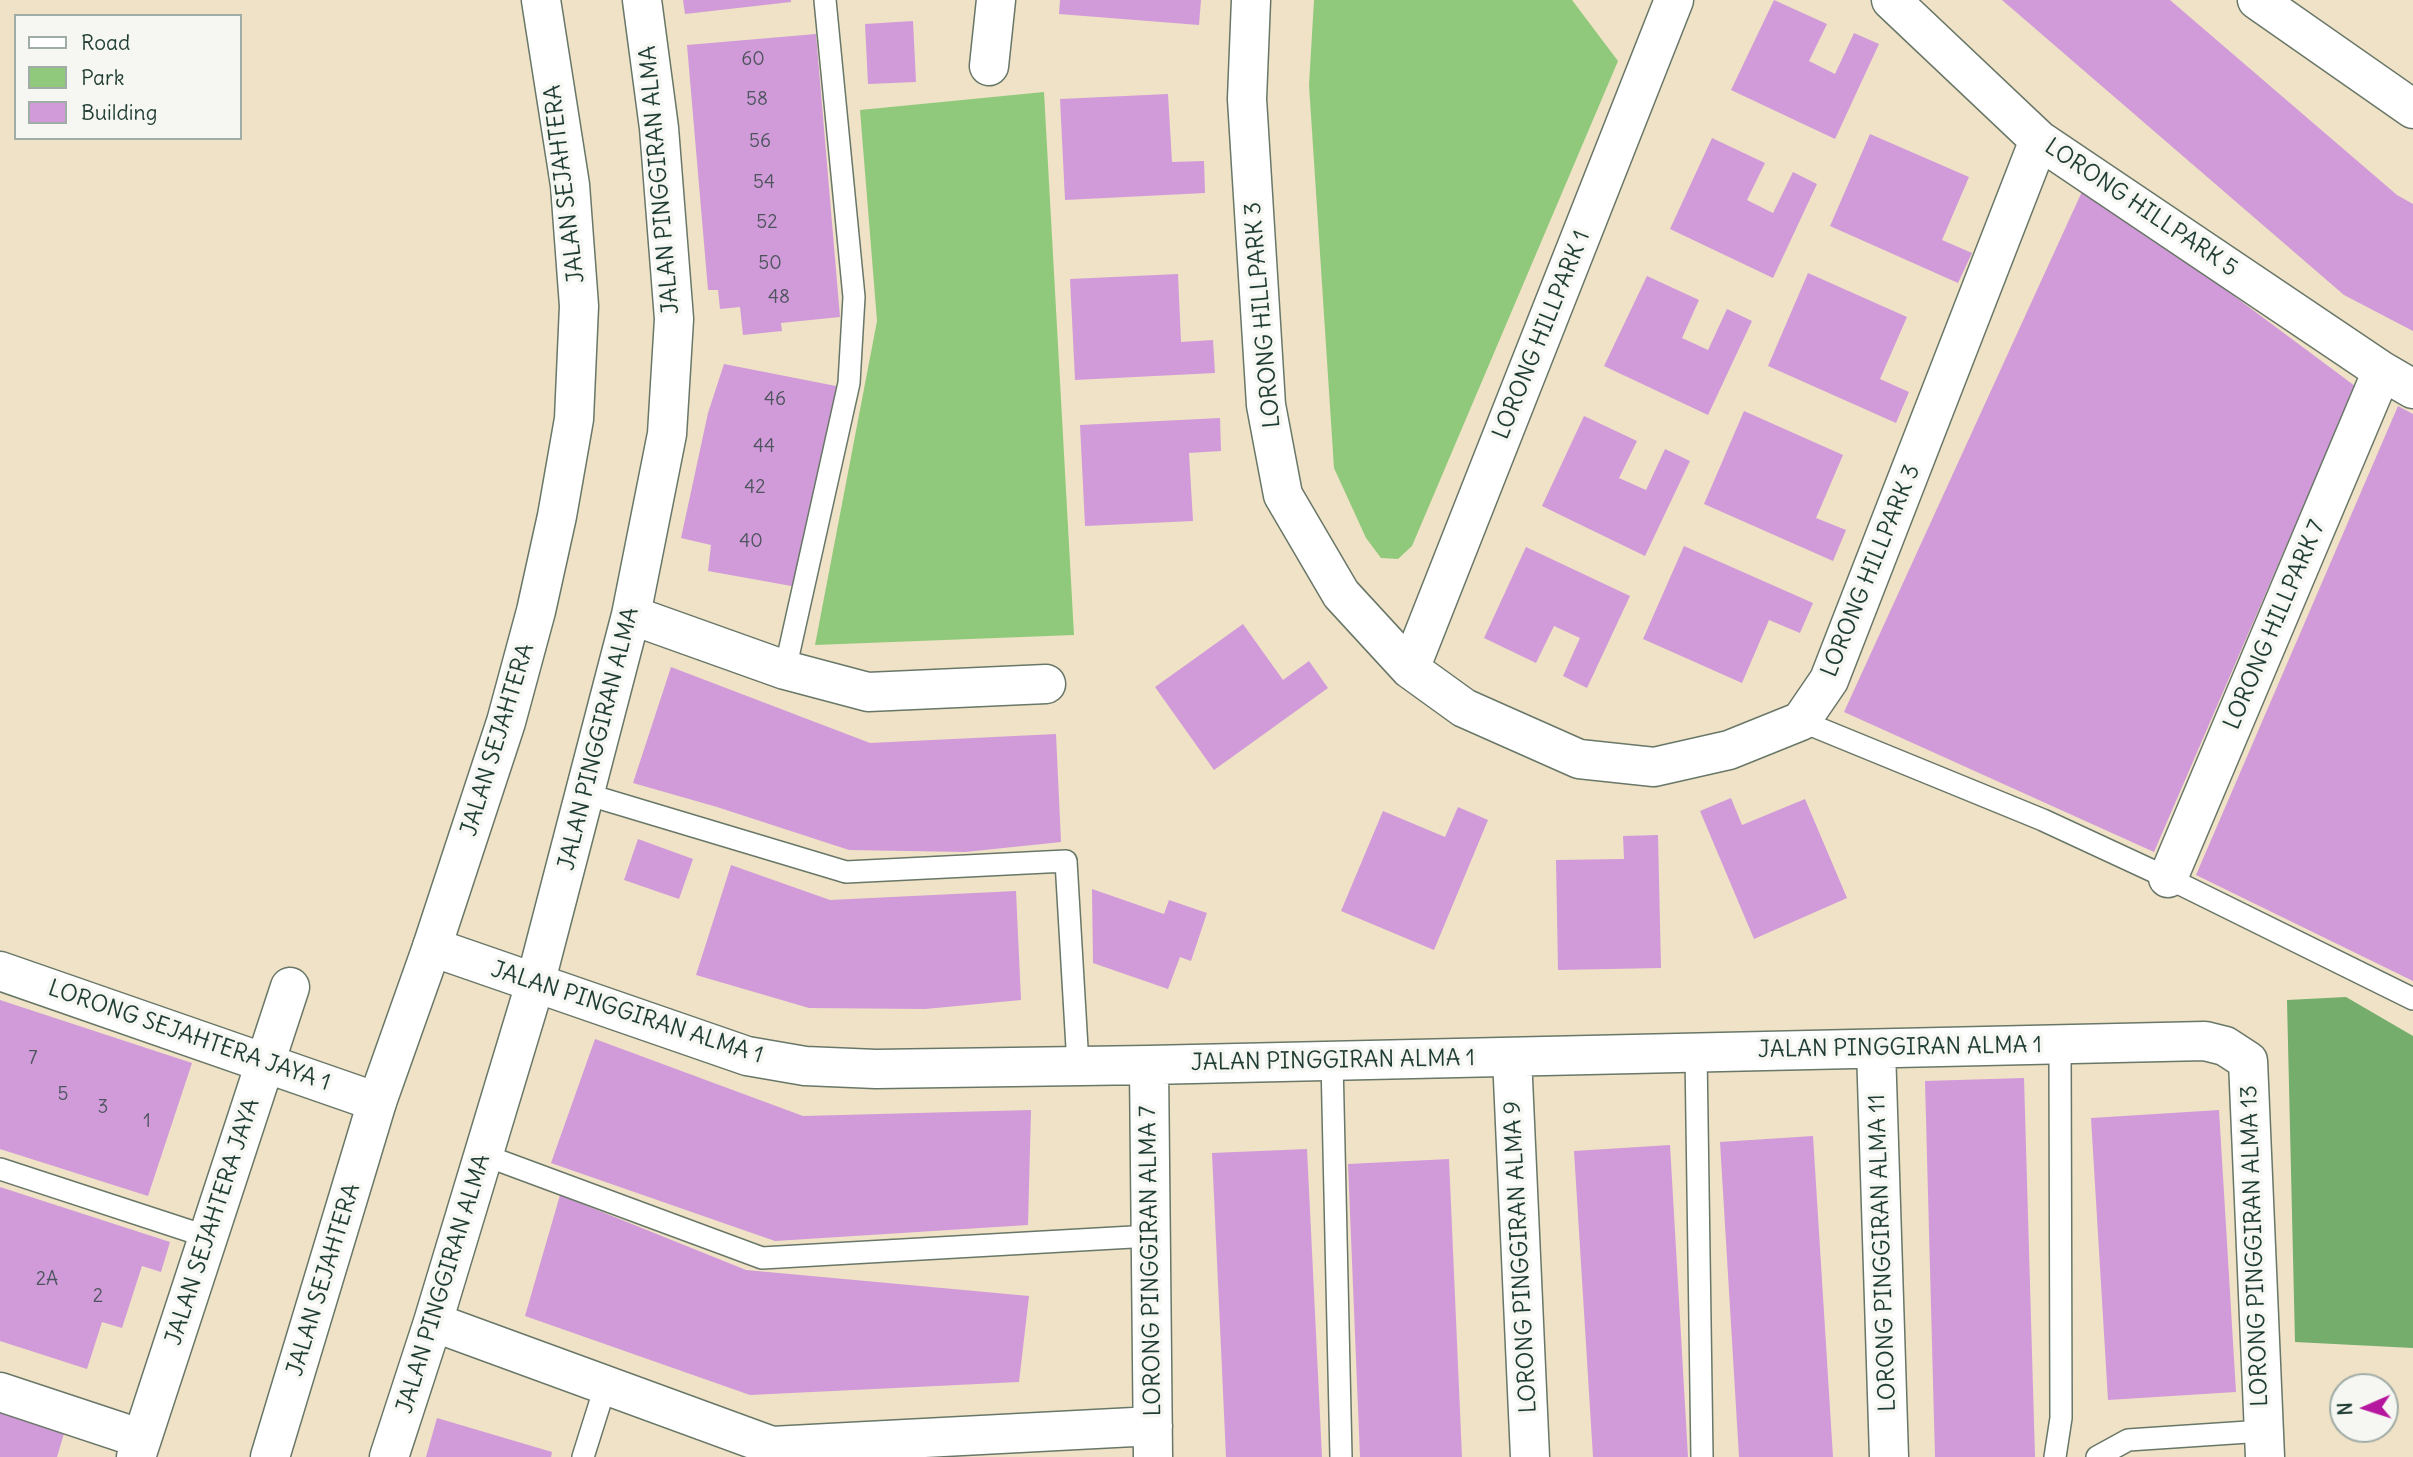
<!DOCTYPE html>
<html>
<head>
<meta charset="utf-8">
<style>
  body { margin:0 }
  #map { position:relative; width:2413px; height:1457px; overflow:hidden; background:#efe2c6; font-family:Delius,sans-serif }
  canvas { display:block }
  .legend { position:absolute; left:14px; top:14px; width:228px; height:126px; box-sizing:border-box; background:#f6f6f2; border:2px solid #a0aca6; margin:0; padding:9px 12px; list-style:none; font-size:21px; color:#1f3d34 }
  .legend li { display:flex; align-items:center; gap:14px; height:35px }
  .legend b { width:35px; border:2px solid #a0aca6 }
  .north { position:absolute; left:2329px; top:1373px; width:70px; height:70px; box-sizing:border-box; background:#f6f6f2; border:2px solid #a0aca6; border-radius:50%; rotate:267deg; font-size:19px; font-weight:700; line-height:28px; text-align:center; color:#1f3d34 }
  .north::after { content:''; display:block; margin:auto; width:24px; height:32px; background:#b5179e; clip-path:polygon(50% 0,100% 100%,50% 72%,0 100%) }
</style>
</head>
<body>
<div id="map">
<canvas width="2413" height="1457"></canvas>
<ul class="legend">
<li><b style="height:9px;background:#fff"></b>Road</li>
<li><b style="height:19px;background:#91c97c"></b>Park</li>
<li><b style="height:19px;background:#d19bd9"></b>Building</li>
</ul>
<div class="north">N</div>
</div>
<script>
const context = document.querySelector('canvas').getContext('2d');
context.lineJoin = 'round';
function fillPath(path, color) {
  context.fillStyle = color;
  context.fill(path, 'evenodd');
}
function poly(rows) {
  const path = new Path2D();
  for (const r of rows) {
    path.moveTo(r[0], r[1]);
    for (let i = 2; i < r.length; i += 2) path.lineTo(r[i], r[i + 1]);
  }
  return path;
}
function strokePath(path, color, width, dash) {
  context.strokeStyle = color;
  context.lineWidth = width;
  context.lineCap = dash ? 'butt' : 'round';
  context.setLineDash(dash || []);
  context.stroke(path);
}
function label(font, color, halo, rows, align = 'center') {
  context.font = font + ' Delius,sans-serif';
  context.lineWidth = 7;
  context.setLineDash([]);
  context.textBaseline = 'middle';
  context.strokeStyle = halo;
  context.fillStyle = color;
  for (const [text, x, y, turn = 0] of rows) {
    context.save();
    context.translate(x, y);
    context.rotate((+turn || 0) * Math.PI / 180);
    context.textAlign = isNaN(turn) ? turn : align;
    if (halo) context.strokeText(text, 0, 0);
    context.fillText(text, 0, 0);
    context.restore();
  }
}
const green = poly([
  [1314,0,1572,0,1618,61,1412,546,1398,559,1381,558,1366,538,1334,468,1309,85],
  [1044,92,1074,635,815,645,877,321,860,110]
]);
const forest = poly([
  [2346,997,2413,1036,2413,1348,2295,1342,2287,1000]
]);
const building = poly([
  [683,0,791,0,791,2,685,14],
  [1060,0,1201,0,1199,25,1059,14],
  [1774,0,1827,24,1809,61,1835,74,1854,33,1879,44,1835,139,1731,90],
  [2002,0,2170,0,2397,195,2413,204,2413,331,2344,295],
  [913,21,916,82,868,84,865,24],
  [816,34,840,317,781,323,782,331,743,335,740,307,720,309,718,290,708,290,687,45],
  [1168,94,1172,162,1204,161,1205,193,1065,200,1060,99],
  [1870,134,1969,177,1942,240,1972,253,1958,283,1830,226],
  [1712,138,1765,163,1747,200,1773,213,1793,172,1817,184,1773,278,1670,229],
  [2085,185,2355,386,2154,852,1844,712],
  [1808,273,1907,317,1880,379,1909,392,1896,423,1768,366],
  [1178,274,1181,342,1213,340,1215,373,1075,380,1070,279],
  [1647,276,1699,300,1682,338,1708,350,1727,309,1752,321,1708,415,1604,366],
  [724,364,841,387,797,587,708,571,711,545,681,538,708,413],
  [2398,406,2413,414,2413,981,2196,875],
  [1744,411,1843,455,1816,518,1846,530,1833,561,1704,504],
  [1584,416,1637,441,1619,478,1646,490,1665,449,1690,461,1645,556,1542,506],
  [1220,418,1221,451,1189,453,1193,521,1085,526,1080,425],
  [1684,546,1813,603,1800,633,1769,620,1742,683,1643,639],
  [1526,547,1630,596,1587,688,1563,676,1580,638,1554,626,1536,663,1484,638],
  [1243,624,1283,680,1309,661,1328,688,1214,770,1155,687],
  [671,667,870,743,1056,734,1061,842,965,852,849,850,717,807,633,783],
  [1731,798,1742,825,1805,799,1847,898,1754,939,1700,811],
  [1458,807,1488,820,1434,950,1341,911,1383,811,1445,837],
  [1658,835,1661,968,1558,970,1556,860,1624,859,1623,836],
  [638,839,693,859,679,899,624,880],
  [731,865,830,900,1016,891,1021,1000,925,1009,809,1008,696,975],
  [1092,889,1164,914,1169,900,1207,913,1191,961,1180,957,1168,989,1093,963],
  [0,1000,192,1063,148,1196,0,1149],
  [595,1039,803,1116,1031,1110,1028,1225,775,1241,551,1163],
  [2024,1078,2035,1457,1935,1457,1925,1081],
  [2219,1110,2236,1392,2108,1400,2091,1118],
  [1813,1136,1833,1457,1739,1457,1720,1142],
  [1670,1145,1688,1457,1593,1457,1574,1151],
  [1307,1149,1322,1457,1226,1457,1212,1153],
  [1449,1159,1462,1457,1360,1457,1348,1164],
  [0,1187,170,1242,161,1272,142,1266,122,1328,102,1322,87,1369,0,1341],
  [560,1195,746,1270,1029,1296,1019,1382,750,1395,525,1316],
  [0,1409,65,1430,57,1457,0,1457],
  [437,1418,552,1452,551,1457,426,1457]
]);
const service = poly([
  [785,670,849,383,854,297,825,0],
  [1801,721,2043,820,2168,878,2413,999],
  [586,794,846,872,1066,861,1078,1065],
  [1696,1053,1702,1457],
  [1332,1061,1341,1457],
  [484,1155,762,1258,1150,1236],
  [0,1169,208,1237],
  [583,1457,606,1384],
  [2055,1457,2061,1418,2060,1045],
  [2097,1457,2128,1440,2263,1431]
]);
const minor = poly([
  [1251,0,1247,99,1266,405,1283,495,1341,594,1410,669,1464,708,1579,759,1654,767,1729,750,1801,721,1829,680,2039,140],
  [1891,0,2039,140,2382,371,2413,389],
  [2257,0,2413,109],
  [989,66,996,0],
  [631,615,785,670,868,692,1046,684],
  [1410,669,1674,0],
  [2168,878,2382,371],
  [432,947,747,1056,805,1066,876,1069,1149,1065,2205,1041,2225,1046,2248,1061,2265,1457],
  [0,971,377,1102],
  [1876,1049,1889,1457],
  [1512,1057,1530,1457],
  [1149,1065,1153,1457],
  [433,1322,772,1446,1153,1426],
  [0,1392,142,1439],
  [136,1457,290,987],
  [389,1457,433,1322,535,984,631,615,667,434,674,319,659,128,642,0]
]);
const secondary = poly([
  [270,1457,377,1102,432,947,506,722,536,611,557,516,574,419,579,306,570,185,541,0]
]);
const numberNames = [
  ["60",753,60],
  ["58",757,100],
  ["56",760,142],
  ["54",764,183],
  ["52",767,223],
  ["50",770,264],
  ["48",779,298],
  ["46",775,400],
  ["44",764,447],
  ["42",755,488],
  ["40",751,542],
  ["7",33,1059],
  ["5",63,1095],
  ["3",103,1108],
  ["1",147,1122],
  ["2A",47,1280],
  ["2",98,1297]
];
const streetNames = [
  ["JALAN PINGGIRAN ALMA",660,180,-95],
  ["JALAN SEJAHTERA",565,184,-97],
  ["LORONG HILLPARK 5",2141,208,34],
  ["LORONG HILLPARK 3",1263,315,-95],
  ["LORONG HILLPARK 1",1542,335,-68],
  ["LORONG HILLPARK 3",1871,571,-68],
  ["LORONG HILLPARK 7",2275,625,-67],
  ["JALAN PINGGIRAN ALMA",599,739,-76],
  ["JALAN SEJAHTERA",498,740,-73],
  ["JALAN PINGGIRAN ALMA 1",627,1013,18],
  ["LORONG SEJAHTERA JAYA 1",189,1036,19],
  ["JALAN PINGGIRAN ALMA 1",1900,1048,-1],
  ["JALAN PINGGIRAN ALMA 1",1333,1061,-1],
  ["JALAN SEJAHTERA JAYA",213,1222,-72],
  ["LORONG PINGGIRAN ALMA 13",2255,1246,-92],
  ["LORONG PINGGIRAN ALMA 11",1883,1253,-92],
  ["LORONG PINGGIRAN ALMA 9",1521,1257,-93],
  ["LORONG PINGGIRAN ALMA 7",1151,1261,-91],
  ["JALAN SEJAHTERA",324,1280,-73],
  ["JALAN PINGGIRAN ALMA",444,1284,-73]
];
fillPath(green, '#91c97c');
fillPath(forest, '#74ad6c');
fillPath(building, '#d19bd9');
strokePath(service, '#687767', 24);
strokePath(minor, '#687767', 41);
strokePath(secondary, '#687767', 41);
strokePath(service, '#fff', 21);
strokePath(minor, '#fff', 38);
strokePath(secondary, '#fff', 38);
label('19px', '#4c545d', null, numberNames);
label('23px', '#1f3d34', '#f6f6f2', streetNames);
</script>
</body>
</html>
